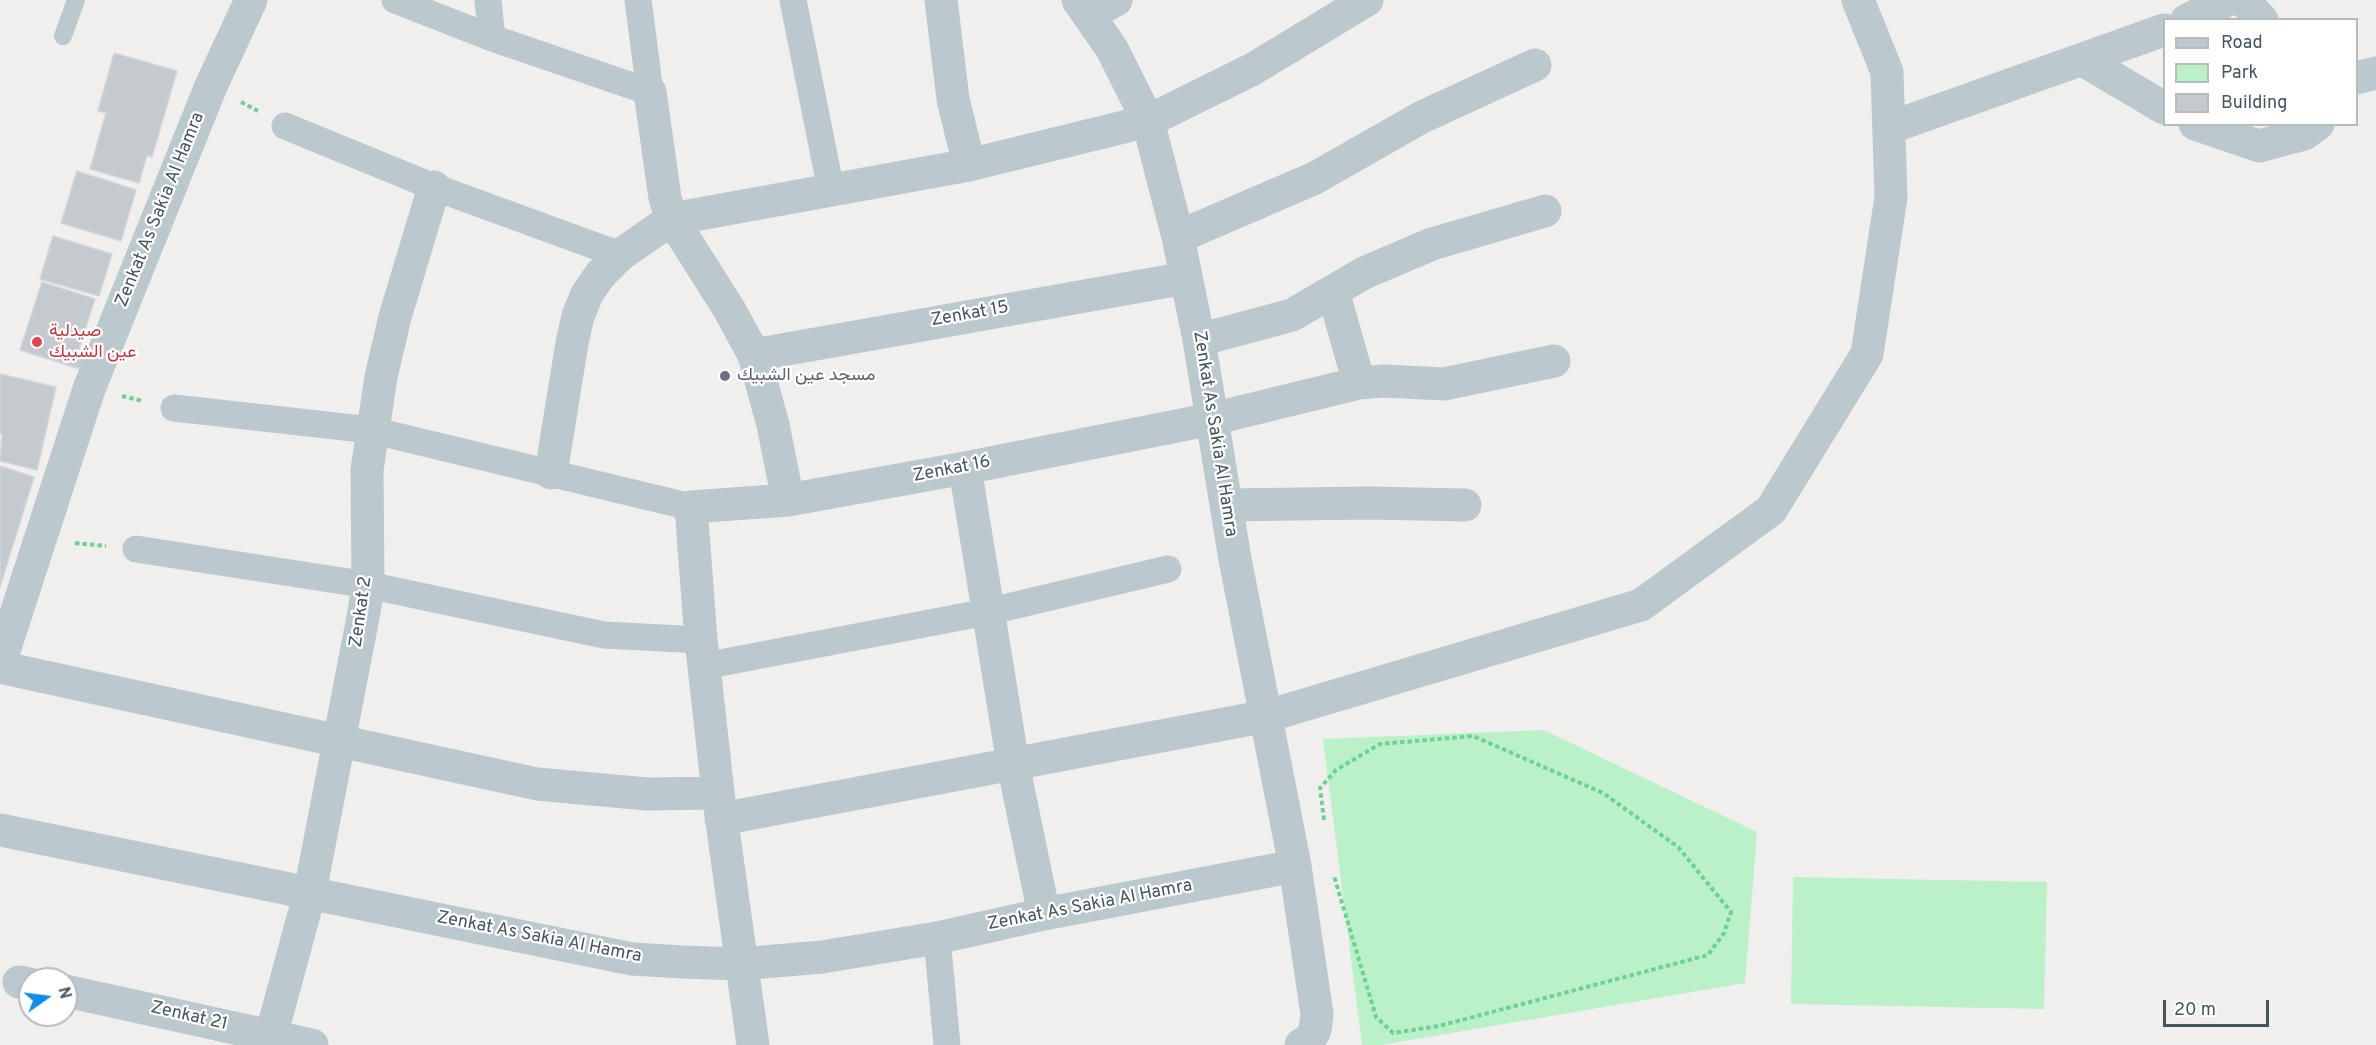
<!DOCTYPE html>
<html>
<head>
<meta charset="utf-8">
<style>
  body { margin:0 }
  #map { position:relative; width:2376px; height:1045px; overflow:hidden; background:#f1eeee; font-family:Overpass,sans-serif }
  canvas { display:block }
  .legend { position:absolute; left:2163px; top:18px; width:195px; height:108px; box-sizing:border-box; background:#fff; border:2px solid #b5bbbe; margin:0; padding:8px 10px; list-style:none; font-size:18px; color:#45555c }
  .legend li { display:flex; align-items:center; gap:12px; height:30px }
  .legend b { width:30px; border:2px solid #b5bbbe }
  .north { position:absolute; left:18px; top:967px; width:60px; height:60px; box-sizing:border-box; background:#fff; border:2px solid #b5bbbe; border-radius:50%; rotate:76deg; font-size:16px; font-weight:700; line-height:24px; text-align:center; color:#45555c }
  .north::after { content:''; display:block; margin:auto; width:21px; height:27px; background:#118ce8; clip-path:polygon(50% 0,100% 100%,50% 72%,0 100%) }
  .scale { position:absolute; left:2163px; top:1000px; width:106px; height:27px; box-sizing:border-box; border:3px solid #45555c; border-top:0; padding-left:8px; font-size:18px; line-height:21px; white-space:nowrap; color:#45555c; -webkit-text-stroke:4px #fff; paint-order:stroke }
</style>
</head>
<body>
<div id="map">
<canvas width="2376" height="1045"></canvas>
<ul class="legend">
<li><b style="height:8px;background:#bbc8ce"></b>Road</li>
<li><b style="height:16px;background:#baf1c8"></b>Park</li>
<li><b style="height:16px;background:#c5cace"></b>Building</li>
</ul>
<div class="north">N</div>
<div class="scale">20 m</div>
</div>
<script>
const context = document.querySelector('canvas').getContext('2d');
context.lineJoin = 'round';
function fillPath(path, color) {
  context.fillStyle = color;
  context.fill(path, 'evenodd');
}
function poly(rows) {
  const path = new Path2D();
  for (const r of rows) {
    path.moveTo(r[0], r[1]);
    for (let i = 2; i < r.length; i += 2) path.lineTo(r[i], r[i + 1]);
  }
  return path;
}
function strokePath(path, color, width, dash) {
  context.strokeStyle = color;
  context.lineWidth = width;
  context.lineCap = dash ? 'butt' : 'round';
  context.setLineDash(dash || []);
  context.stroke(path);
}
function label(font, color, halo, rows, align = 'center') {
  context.font = font + ' Overpass,Vazirmatn,sans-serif';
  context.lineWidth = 4.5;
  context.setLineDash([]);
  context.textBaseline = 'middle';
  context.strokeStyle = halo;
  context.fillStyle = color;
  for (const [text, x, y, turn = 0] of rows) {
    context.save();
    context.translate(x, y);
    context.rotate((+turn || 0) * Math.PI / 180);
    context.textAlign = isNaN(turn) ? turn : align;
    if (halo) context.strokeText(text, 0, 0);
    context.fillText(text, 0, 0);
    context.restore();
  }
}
const green = poly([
  [1544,730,1757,832,1745,983,1381,1045,1362,1045,1323,739],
  [1793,877,2047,882,2044,1009,1791,1004]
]);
const building = poly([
  [114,53,177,71,152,157,147,155,139,183,90,169,106,113,98,111,114,53],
  [77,171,136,190,121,241,61,223,77,171],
  [53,236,112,254,99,296,40,279,53,236],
  [42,282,95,299,78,352,91,356,86,371,20,350,42,282],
  [0,374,56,387,37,470,0,461,2,434,0,433,0,374],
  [0,466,34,477,0,587,0,466]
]);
const path = poly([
  [241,102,258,111],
  [122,396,143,401],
  [75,543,106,546],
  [1324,820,1320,788,1336,770,1380,744,1473,736,1603,793,1678,847,1731,912,1724,933,1708,955,1439,1026,1393,1033,1376,1017,1334,876]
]);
const service = poly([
  [63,36,76,0]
]);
const pedestrian = poly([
  [395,0,492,38,650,92,638,0],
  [488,0,492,38],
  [793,0,831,190],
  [285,126,434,187,620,255],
  [174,408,371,430,691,507],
  [136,549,368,585,604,635,701,640],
  [704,666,987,612,1168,569],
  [937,938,947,1045]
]);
const minor = poly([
  [941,0,953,99,969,165],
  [1078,0,1112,49,1148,121,1178,237,1199,340,1235,559,1295,866,1317,1014,1315,1030,1310,1039,1301,1045],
  [2243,0,2262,20],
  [1090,14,1116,0],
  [2187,20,2228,0],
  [2083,60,2164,108],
  [2356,78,2376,73],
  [650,92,665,198,672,219,729,309,754,355,773,425,788,500],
  [2195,124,2259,146,2304,134,2318,124],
  [1889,128,2164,30],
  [1178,237,1315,178,1422,117,1535,65],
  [1199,340,1292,315,1364,273,1432,244,1545,211],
  [754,355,1186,278],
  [1359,383,1384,381,1444,384,1554,361],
  [965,468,1013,764,1044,914],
  [551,473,572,343,578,316,587,294,600,275,620,255,672,219,969,165,1148,121,1253,69,1367,0],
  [1226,505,1369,503,1465,505],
  [0,663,89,389,211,86,251,0],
  [0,667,537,784,647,794,718,793],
  [721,819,1267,716,1641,605,1771,510,1867,354,1891,197,1887,72,1858,0],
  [0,830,632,959,682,962,740,964,822,957,937,938,1044,914,1295,866],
  [19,982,30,984],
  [66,991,312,1045],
  [271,1036,310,892,364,612,368,585,367,470,381,377,395,317,434,187],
  [753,1045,718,793,701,640,691,507,788,500,965,468,1212,419,1359,383,1333,291]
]);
const markers = [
  [37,342,6,"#e0444e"],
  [725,376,6,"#6b7280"]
];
const streetNames = [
  ["Zenkat As Sakia Al Hamra",161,210,-68],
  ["Zenkat 15",970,315,-10],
  ["Zenkat As Sakia Al Hamra",1214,434,81],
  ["Zenkat 16",952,470,-11],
  ["Zenkat 2",362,612,-82],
  ["Zenkat As Sakia Al Hamra",1090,906,-11],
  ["Zenkat As Sakia Al Hamra",539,938,11],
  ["Zenkat 21",189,1017,13]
];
const healthNames = [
  ["صيدلية",49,332],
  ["عين الشبيك",49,353]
];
const worshipNames = [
  ["مسجد عين الشبيك",737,376]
];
fillPath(green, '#baf1c8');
fillPath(building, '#c5cace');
strokePath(building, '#d2d5da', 1.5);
strokePath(path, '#71d094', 4, [4.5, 3]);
strokePath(service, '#bbc8ce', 18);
strokePath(pedestrian, '#bbc8ce', 27);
strokePath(minor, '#bbc8ce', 33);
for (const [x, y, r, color] of markers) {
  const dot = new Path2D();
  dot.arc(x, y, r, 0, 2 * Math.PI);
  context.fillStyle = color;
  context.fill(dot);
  strokePath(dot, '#fff', 2);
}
label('18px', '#45555c', '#fff', streetNames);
label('18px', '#be3a42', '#fff', healthNames, 'left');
label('18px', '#5b616d', '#fff', worshipNames, 'left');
</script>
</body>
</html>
